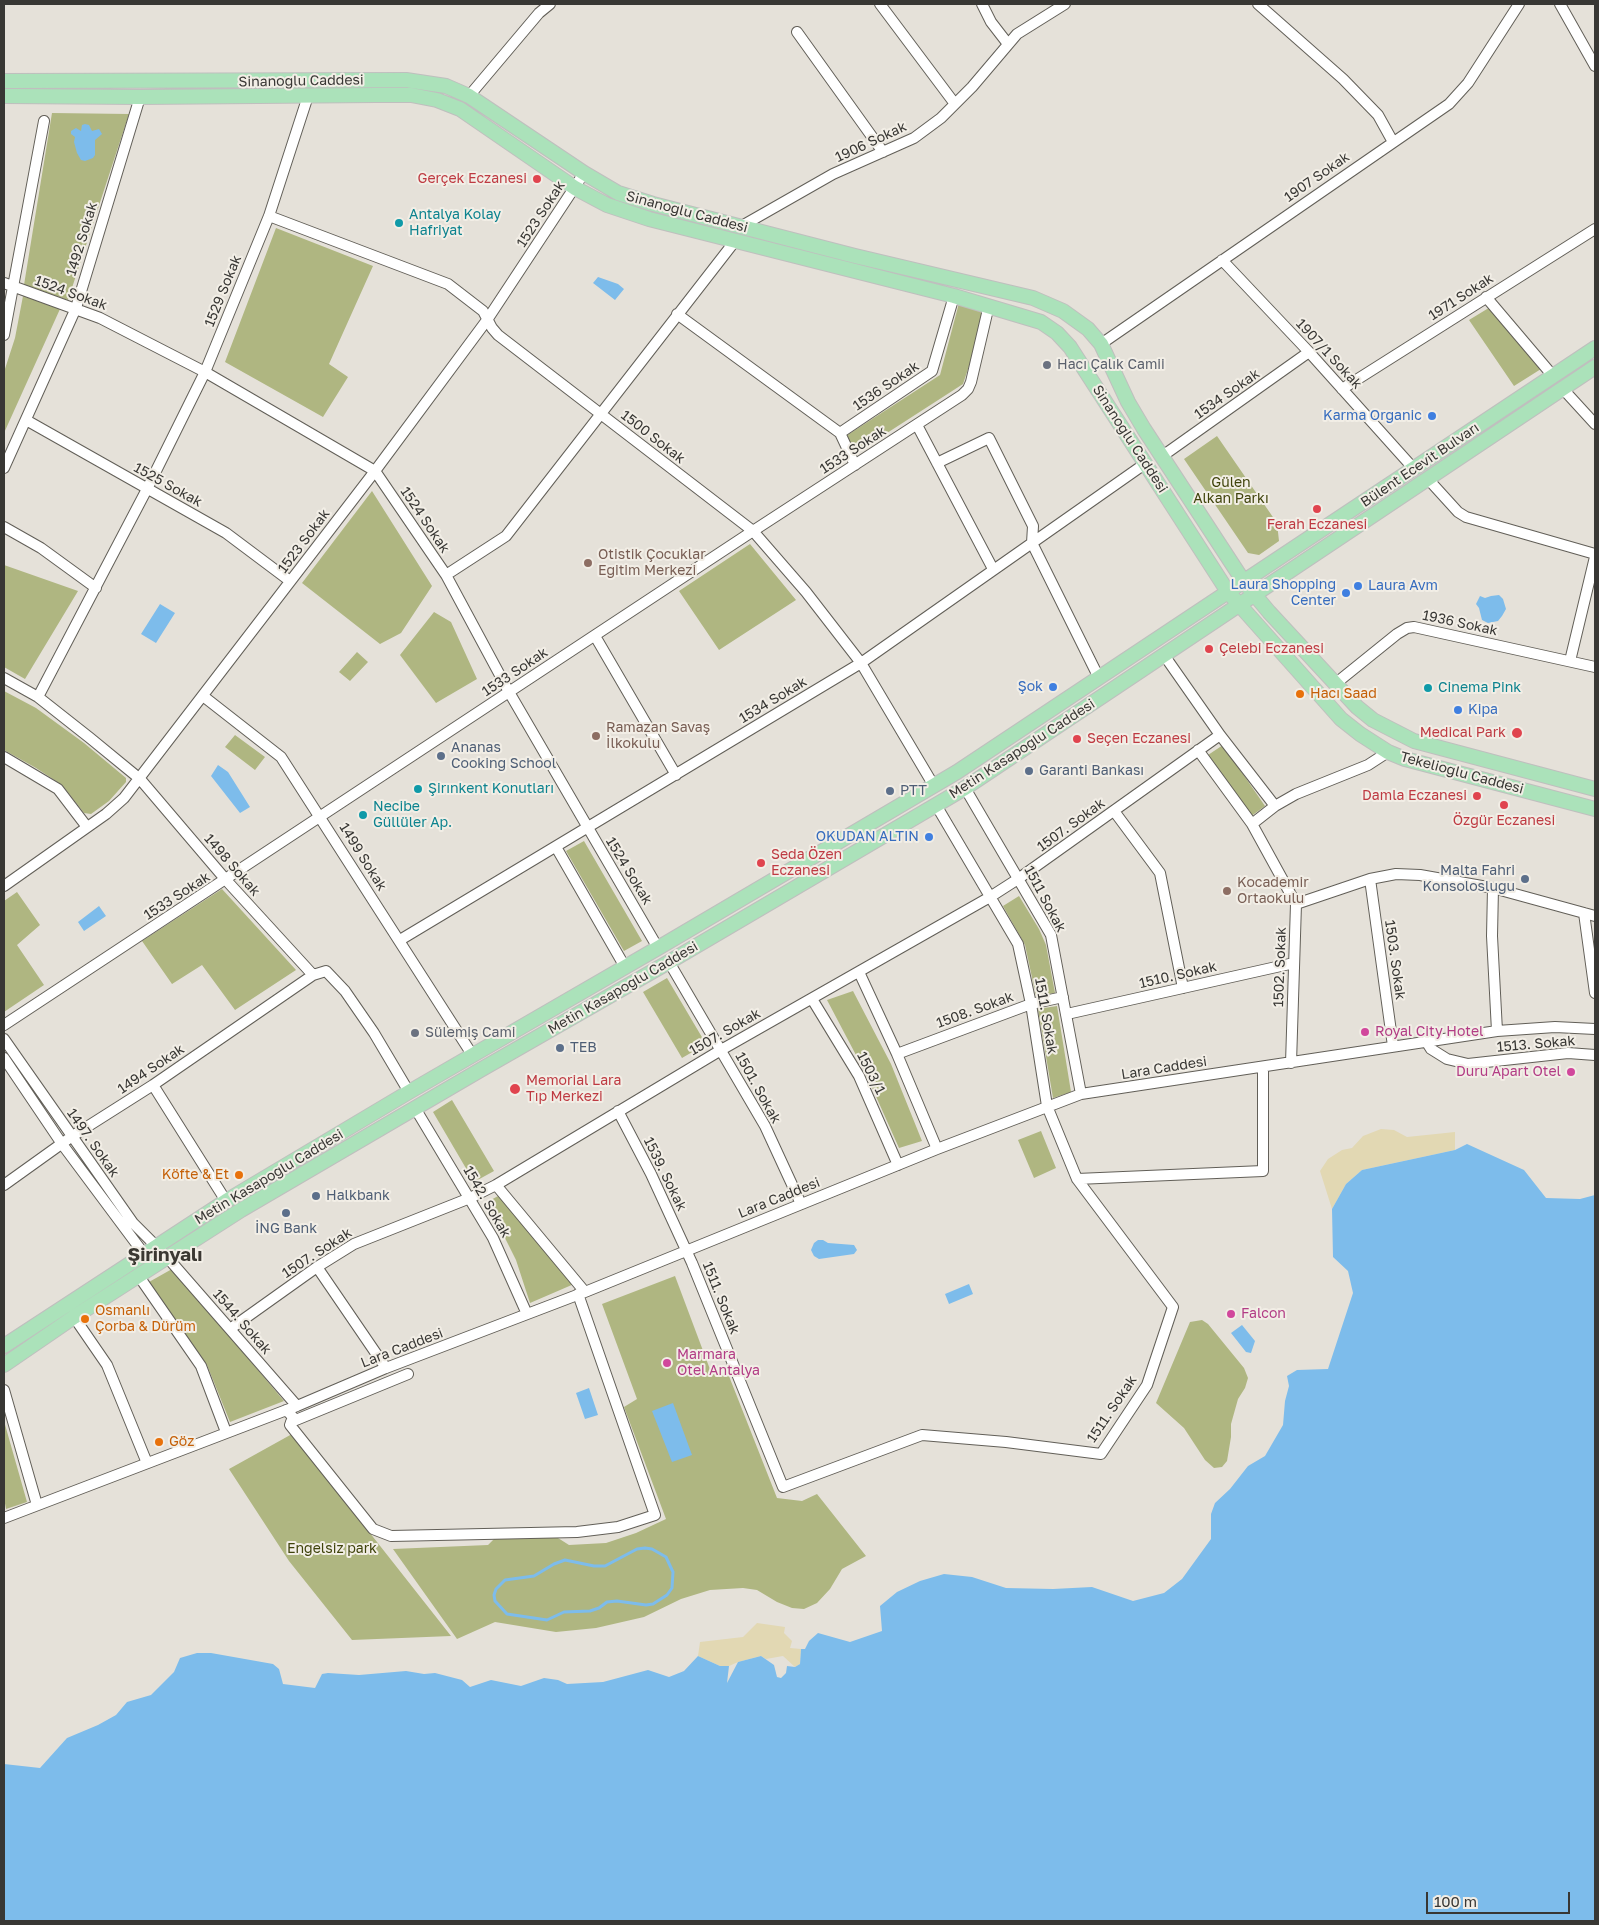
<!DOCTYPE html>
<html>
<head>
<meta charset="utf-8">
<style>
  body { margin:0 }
  #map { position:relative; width:1599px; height:1925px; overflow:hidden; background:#e5e1d9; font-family:"Golos Text",sans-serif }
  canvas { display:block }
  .frame { position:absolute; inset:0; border:5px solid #383734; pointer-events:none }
  .scale { position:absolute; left:1426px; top:1892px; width:144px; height:22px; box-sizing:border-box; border:2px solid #383734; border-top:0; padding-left:6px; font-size:15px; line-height:18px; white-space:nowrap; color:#383734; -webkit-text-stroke:4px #f2eee6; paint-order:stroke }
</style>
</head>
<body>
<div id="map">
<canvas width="1599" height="1925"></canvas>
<div class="frame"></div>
<div class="scale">100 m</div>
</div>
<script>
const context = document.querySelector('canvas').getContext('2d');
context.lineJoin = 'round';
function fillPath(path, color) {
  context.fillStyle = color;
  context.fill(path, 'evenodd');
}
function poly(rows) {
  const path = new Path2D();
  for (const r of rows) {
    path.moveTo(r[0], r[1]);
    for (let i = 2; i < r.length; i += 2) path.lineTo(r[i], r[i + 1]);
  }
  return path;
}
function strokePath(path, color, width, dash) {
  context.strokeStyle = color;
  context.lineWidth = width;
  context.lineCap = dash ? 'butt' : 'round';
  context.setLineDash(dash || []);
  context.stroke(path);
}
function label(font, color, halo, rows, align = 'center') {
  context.font = font + ' "Golos Text",sans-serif';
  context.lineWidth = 4;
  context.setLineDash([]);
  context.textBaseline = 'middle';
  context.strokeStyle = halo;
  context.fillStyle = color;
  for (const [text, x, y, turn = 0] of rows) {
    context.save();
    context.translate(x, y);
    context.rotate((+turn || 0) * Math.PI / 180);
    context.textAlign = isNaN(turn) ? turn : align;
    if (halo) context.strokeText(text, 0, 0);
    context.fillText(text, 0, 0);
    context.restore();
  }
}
const green = poly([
  [52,113,129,114,68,300,24,285],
  [276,228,373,266,329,364,348,377,323,417,225,362],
  [23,296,60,309,4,433,4,372,15,338],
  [959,303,983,310,975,348,963,384,856,453,846,436,940,375],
  [1492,306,1541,369,1514,386,1469,320],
  [1217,436,1277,523,1279,541,1259,555,1248,553,1184,459],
  [372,491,432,586,401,633,380,644,302,583],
  [750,544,796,600,719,650,679,591],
  [4,565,78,591,25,679,4,667],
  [434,612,451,622,477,679,436,703,400,655],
  [357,652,368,662,350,681,339,672],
  [4,691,36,708,84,743,126,778,126,782,109,801,91,814,84,813,62,785,36,768,4,750],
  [235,735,265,757,255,770,225,747],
  [1223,745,1265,806,1250,817,1208,755],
  [584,841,642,941,624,951,566,851],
  [222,889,296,970,235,1010,202,965,172,984,142,941],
  [17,892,40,925,17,945,44,985,4,1012,4,901],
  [1019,896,1039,929,1046,945,1055,993,1036,996,1025,945,1003,906],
  [667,978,706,1044,682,1058,643,992],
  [853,991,891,1064,922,1141,899,1148,866,1074,827,1000],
  [1057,1006,1071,1092,1053,1098,1038,1009],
  [452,1100,494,1171,474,1182,433,1112],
  [1041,1131,1056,1168,1034,1178,1018,1140],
  [500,1195,574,1284,530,1303,516,1260,487,1202],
  [172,1269,221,1326,284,1401,230,1422,207,1365,149,1282],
  [675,1276,711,1372,725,1366,777,1498,802,1501,817,1494,866,1556,842,1569,830,1589,817,1603,804,1609,792,1608,777,1602,757,1590,743,1588,710,1590,681,1599,644,1617,596,1628,556,1632,495,1622,457,1639,393,1549,488,1545,495,1538,558,1538,569,1545,606,1543,636,1533,666,1519,624,1407,637,1399,602,1304],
  [1202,1320,1208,1324,1244,1368,1248,1378,1245,1388,1238,1399,1231,1424,1231,1437,1227,1461,1222,1467,1214,1468,1205,1460,1184,1428,1156,1403,1190,1322],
  [4,1421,27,1502,6,1509,4,1498],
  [292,1434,451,1636,352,1640,289,1561,229,1469]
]);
const sand = poly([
  [1381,1129,1394,1130,1407,1137,1455,1132,1455,1150,1362,1170,1346,1184,1332,1209,1320,1171,1328,1159,1342,1150,1352,1148,1363,1136],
  [757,1623,785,1627,784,1633,792,1641,790,1648,801,1649,800,1664,795,1667,783,1656,766,1659,761,1656,738,1662,729,1666,720,1666,698,1656,700,1642,743,1637]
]);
const water = poly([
  [85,124,89,125,92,131,99,129,102,134,95,140,95,155,93,158,85,161,81,160,77,153,74,142,75,137,71,134,71,131,76,128,81,131,82,125],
  [598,277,618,284,624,289,615,300,593,283],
  [1499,595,1503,599,1506,609,1502,616,1498,621,1488,623,1482,620,1479,608,1476,604,1480,596,1485,598,1491,596],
  [160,604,175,613,156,643,141,634],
  [218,765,228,772,250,807,240,813,211,776],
  [99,906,106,916,84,931,78,922],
  [1467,1144,1524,1170,1546,1198,1580,1199,1595,1195,1595,1921,4,1921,4,1764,40,1768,67,1738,98,1725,116,1715,127,1702,151,1695,174,1672,180,1658,197,1653,211,1653,273,1664,279,1669,283,1684,315,1688,322,1674,328,1673,359,1675,406,1671,424,1674,435,1673,462,1680,470,1687,491,1680,521,1686,544,1678,558,1680,567,1684,603,1682,648,1670,669,1677,684,1671,698,1656,720,1666,729,1666,727,1683,738,1662,761,1656,774,1665,777,1677,781,1678,786,1673,787,1666,795,1667,800,1664,801,1649,805,1649,809,1641,818,1633,850,1642,882,1631,880,1606,897,1592,920,1581,944,1574,972,1577,1006,1588,1053,1589,1092,1587,1133,1601,1164,1593,1182,1579,1211,1539,1211,1514,1215,1503,1230,1489,1248,1466,1265,1456,1283,1425,1285,1401,1289,1386,1287,1376,1297,1370,1328,1369,1353,1293,1348,1271,1333,1257,1332,1209,1346,1184,1362,1170,1455,1150],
  [818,1240,823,1240,828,1243,854,1245,857,1250,854,1254,819,1259,814,1256,811,1250,814,1243],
  [969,1284,973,1294,949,1304,945,1294],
  [1242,1325,1255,1341,1251,1353,1246,1352,1231,1333],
  [589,1388,598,1415,585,1419,576,1393],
  [673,1403,692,1455,672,1462,652,1411]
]);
const stream = poly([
  [645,1548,652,1549,666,1557,673,1572,672,1588,667,1595,653,1604,646,1605,617,1601,607,1602,599,1608,590,1611,564,1612,547,1620,507,1614,495,1601,494,1595,496,1589,505,1580,534,1576,554,1564,565,1560,594,1566,605,1566,637,1549,645,1548]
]);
const minor = poly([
  [880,4,955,104],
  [982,4,991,22,1008,44],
  [1258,4,1343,79,1378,115,1393,142],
  [1560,4,1595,66],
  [797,32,883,152],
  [469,96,539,13,550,4],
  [269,216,448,284,483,311,492,328,498,335,753,531,806,592,861,663,934,786],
  [740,227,833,174,914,138,941,118,972,87,1017,34,1065,4],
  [1222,260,1309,352,1414,469],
  [4,283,100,318,205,372,375,471,446,575,509,692,658,948],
  [1486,297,1553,376],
  [677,314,840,433,855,465],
  [4,335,44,121],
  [1101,344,1449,104,1468,83,1519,4],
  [1342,389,1595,229],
  [1563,389,1595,424],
  [26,420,226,533,290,581],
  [917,425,993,569],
  [840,433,932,371,954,296],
  [1161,457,1309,352],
  [937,463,989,438,1033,526,1032,543,1099,678],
  [4,468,76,308,140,97],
  [1428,479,1458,512,1466,517,1595,554],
  [4,527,41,548,96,588],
  [446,575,506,536,735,241],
  [595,636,676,775],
  [1164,655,1220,735,1275,806],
  [1570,661,1595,557],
  [4,678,38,697,90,738,140,779,226,880,313,975,326,971,345,991,374,1033,409,1092],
  [1335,684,1397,634,1407,628,1414,627,1595,667],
  [203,696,281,757,473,1056],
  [38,697,147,489,205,372,269,216,308,96],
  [1198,750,1252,824,1296,904,1291,1063],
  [4,757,58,789,87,827],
  [965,788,1051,935,1081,1094],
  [1114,811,1160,873,1183,988],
  [1252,824,1275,806,1296,794,1368,765,1388,752],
  [556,847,625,967],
  [1370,879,1393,1046],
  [4,886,106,814,124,798,375,471,487,320,584,173],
  [1493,888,1492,936,1497,1031],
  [1296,904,1370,879,1396,874,1420,875,1493,888,1595,916],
  [1584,913,1595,993],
  [400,940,861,663,1146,463],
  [669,962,765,1126,801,1204],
  [859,972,897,1054,937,1149],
  [812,999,859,1076,898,1165],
  [1067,1014,1294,963],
  [4,1025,753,531,962,395,968,389,971,382,989,305],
  [4,1039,133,1223,167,1257,297,1406],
  [1426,1041,1431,1049,1447,1059,1468,1064,1568,1053,1595,1055],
  [897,1054,1031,1004,1063,997],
  [4,1058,62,1144,147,1258],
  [153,1085,226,1201],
  [415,1108,493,1238,527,1314],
  [618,1111,651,1174,692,1263,783,1487,922,1435,1006,1442,1101,1454,1147,1385,1173,1307,1077,1179,1047,1106,1031,1004,1018,944,936,805],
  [1077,1179,1263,1171,1263,1067],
  [4,1185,71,1137,153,1085,313,975],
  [496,1185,585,1292],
  [317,1267,386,1368],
  [138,1275,201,1366,226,1432],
  [74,1317,107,1365,147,1463],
  [230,1329,317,1267,354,1244,470,1198,496,1185,721,1050,990,897,1018,879,1220,735],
  [4,1390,37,1505],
  [286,1410,293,1417,290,1425,373,1529,391,1536,577,1532,618,1527,655,1515,578,1294],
  [291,1422,408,1374],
  [4,1518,297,1406,386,1368,585,1292,937,1149,1081,1094,1497,1031,1555,1027,1595,1029]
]);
const major = poly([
  [4,81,406,80,446,86,469,96,584,173,618,193,653,204,855,256,1033,298,1063,311,1088,329,1101,344,1128,402,1144,429,1244,582,1269,612,1357,707,1373,720,1414,741,1595,789],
  [4,96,140,97,376,95,411,95,437,100,460,109,575,188,607,205,649,219,954,296,1041,322,1057,333,1070,347,1228,592,1341,719,1360,734,1388,752,1405,759,1595,809],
  [4,1346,226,1201,409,1092,658,948,957,772,1595,348],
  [4,1365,74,1317,241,1210,482,1069,669,962,965,788,1595,367]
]);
const markers = [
  [537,179,5,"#e0444e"],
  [399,223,5,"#0f9aa8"],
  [1047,365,5,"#6b7280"],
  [1432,416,5,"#3f7fe0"],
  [1317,509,5,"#e0444e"],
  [588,563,5,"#8d6e63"],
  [1358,586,5,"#3f7fe0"],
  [1346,593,5,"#3f7fe0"],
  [1209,649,5,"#e0444e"],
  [1053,687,5,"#3f7fe0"],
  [1428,688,5,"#0f9aa8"],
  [1300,694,5,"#e8710a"],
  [1458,710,5,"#3f7fe0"],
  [1517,733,6,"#e0444e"],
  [596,736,5,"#8d6e63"],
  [1077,739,5,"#e0444e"],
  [441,756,5,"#5c6f8a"],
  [1029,771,5,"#5c6f8a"],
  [418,789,5,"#0f9aa8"],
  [890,791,5,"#5c6f8a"],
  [1477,796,5,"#e0444e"],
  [1504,805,5,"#e0444e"],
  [363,815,5,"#0f9aa8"],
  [929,837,5,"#3f7fe0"],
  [761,863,5,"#e0444e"],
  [1525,879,5,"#5c6f8a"],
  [1227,891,5,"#8d6e63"],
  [1365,1032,5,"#d1479c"],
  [415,1033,5,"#6b7280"],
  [560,1048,5,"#5c6f8a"],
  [1571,1072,5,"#d1479c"],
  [515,1089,6,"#e0444e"],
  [239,1175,5,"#e8710a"],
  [316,1196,5,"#5c6f8a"],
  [286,1213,5,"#5c6f8a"],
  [1231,1314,5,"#d1479c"],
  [85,1319,5,"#e8710a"],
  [667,1363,5,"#d1479c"],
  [159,1442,5,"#e8710a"]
];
const streetNames = [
  ["Si̇nanoğlu Caddesi",301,81,-1],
  ["1906 Sokak",871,142,-25],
  ["1907 Sokak",1317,177,-35],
  ["Si̇nanoğlu Caddesi",687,212,15],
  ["1523 Sokak",541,214,-57],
  ["1492 Sokak",82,239,-73],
  ["1529 Sokak",223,291,-68],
  ["1524 Sokak",71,293,20],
  ["1971 Sokak",1461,297,-33],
  ["1907/1 Sokak",1329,354,47],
  ["1536 Sokak",886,386,-34],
  ["1534 Sokak",1227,394,-35],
  ["1500 Sokak",653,437,38],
  ["Si̇nanoğlu Caddesi",1130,439,57],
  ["1533 Sokak",853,450,-33],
  ["Bülent Ecevit Bulvarı",1420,465,-34],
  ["1525 Sokak",168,485,29],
  ["1524 Sokak",425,520,56],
  ["1523 Sokak",304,541,-53],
  ["1936 Sokak",1460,623,12],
  ["1533 Sokak",515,672,-34],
  ["1534 Sokak",773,700,-31],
  ["Metin Kasapoğlu Caddesi",1022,749,-33],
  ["Tekelioglu Caddesi",1462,773,15],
  ["1507. Sokak",1071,825,-36],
  ["1499 Sokak",363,857,58],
  ["1498 Sokak",232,865,49],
  ["1524 Sokak",629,871,59],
  ["1533 Sokak",177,896,-33],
  ["1511 Sokak",1045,899,62],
  ["1503. Sokak",1395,960,82],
  ["1502. Sokak",1280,967,-88],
  ["1510. Sokak",1178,975,-13],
  ["Metin Kasapoğlu Caddesi",623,988,-30],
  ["1508. Sokak",975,1010,-20],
  ["1511. Sokak",1046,1016,80],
  ["1507. Sokak",725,1032,-30],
  ["1513. Sokak",1536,1044,-5],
  ["Lara Caddesi",1164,1068,-9],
  ["1494 Sokak",151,1069,-34],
  ["1503/1",871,1073,63],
  ["1501. Sokak",758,1088,61],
  ["1497. Sokak",93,1143,55],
  ["1539. Sokak",665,1174,64],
  ["Metin Kasapoğlu Caddesi",269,1177,-31],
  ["Lara Caddesi",779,1198,-22],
  ["1542. Sokak",487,1202,60],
  ["1507. Sokak",317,1253,-33],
  ["1511. Sokak",721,1298,68],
  ["1544. Sokak",242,1322,49],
  ["Lara Caddesi",402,1348,-21],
  ["1511. Sokak",1112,1409,-56]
];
const healthNames = [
  ["Gerçek Eczanesi",527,179,"right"],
  ["Ferah Eczanesi",1317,525,"center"],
  ["Çelebi Eczanesi",1219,649],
  ["Medical Park",1506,733,"right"],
  ["Seçen Eczanesi",1087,739],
  ["Damla Eczanesi",1467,796,"right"],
  ["Özgür Eczanesi",1504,821,"center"],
  ["Seda Özen",771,855],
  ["Eczanesi",771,871],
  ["Memorial Lara",526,1081],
  ["Tıp Merkezi",526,1097]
];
const cultureNames = [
  ["Antalya Kolay",409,215],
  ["Hafriyat",409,231],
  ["Cinema Pink",1438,688],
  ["Şirınkent Konutları",428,789],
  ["Necibe",373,807],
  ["Güllüler Ap.",373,823]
];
const worshipNames = [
  ["Hacı Çalık Camii",1057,365],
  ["Sülemiş Cami",425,1033]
];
const shopNames = [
  ["Karma Organic",1422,416],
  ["Laura Shopping",1336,585],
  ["Center",1336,601],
  ["Laura Avm",1368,586,"left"],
  ["Şok",1043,687],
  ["Kipa",1468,710,"left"],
  ["OKUDAN ALTIN",919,837]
];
const parkNames = [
  ["Gülen",1231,483],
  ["Alkan Parkı",1231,499],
  ["Engelsiz park",332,1549]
];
const educationNames = [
  ["Otistik Çocuklar",598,555],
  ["Eğitim Merkezi",598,571],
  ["Ramazan Savaş",606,728],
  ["İlkokulu",606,744],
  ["Kocademir",1237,883],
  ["Ortaokulu",1237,899]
];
const foodNames = [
  ["Hacı Saad",1310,694],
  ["Köfte & Et",229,1175,"right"],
  ["Osmanlı",95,1311],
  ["Çorba & Dürüm",95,1327],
  ["Göz",169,1442]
];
const serviceNames = [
  ["Ananas",451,748],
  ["Cooking School",451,764],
  ["Garanti Bankası",1039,771],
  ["PTT",900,791],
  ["Malta Fahri",1515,871,"right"],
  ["Konsolosluğu",1515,887,"right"],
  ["TEB",570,1048],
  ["Halkbank",326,1196],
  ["İNG Bank",286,1229,"center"]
];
const hotelNames = [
  ["Royal City Hotel",1375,1032],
  ["Duru Apart Otel",1561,1072,"right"],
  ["Falcon",1241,1314],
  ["Marmara",677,1355],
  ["Otel Antalya",677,1371]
];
const districtNames = [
  ["Şirinyalı",165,1255]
];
fillPath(green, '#afb681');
fillPath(sand, '#e2d8b3');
fillPath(water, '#7dbceb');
strokePath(stream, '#7dbceb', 3);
strokePath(minor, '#625f58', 12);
strokePath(major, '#bfbfbe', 16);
strokePath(minor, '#fff', 10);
strokePath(major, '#abe2ba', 14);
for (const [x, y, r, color] of markers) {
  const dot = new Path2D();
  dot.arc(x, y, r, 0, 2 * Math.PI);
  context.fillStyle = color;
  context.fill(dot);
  strokePath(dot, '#f2eee6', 2);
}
label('14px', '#383734', '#f2eee6', streetNames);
label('14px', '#be3a42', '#f2eee6', healthNames, 'left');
label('14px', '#0d838f', '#f2eee6', cultureNames, 'left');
label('14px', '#5b616d', '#f2eee6', worshipNames, 'left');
label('14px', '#366cbe', '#f2eee6', shopNames, 'right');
label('14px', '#3f430b', '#f2eee6', parkNames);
label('14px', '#785e54', '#f2eee6', educationNames, 'left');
label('14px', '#c56008', '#f2eee6', foodNames, 'left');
label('14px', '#4e5e75', '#f2eee6', serviceNames, 'left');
label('14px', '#b23c85', '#f2eee6', hotelNames, 'left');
label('bold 19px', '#3b3832', '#f2eee6', districtNames);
</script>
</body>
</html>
